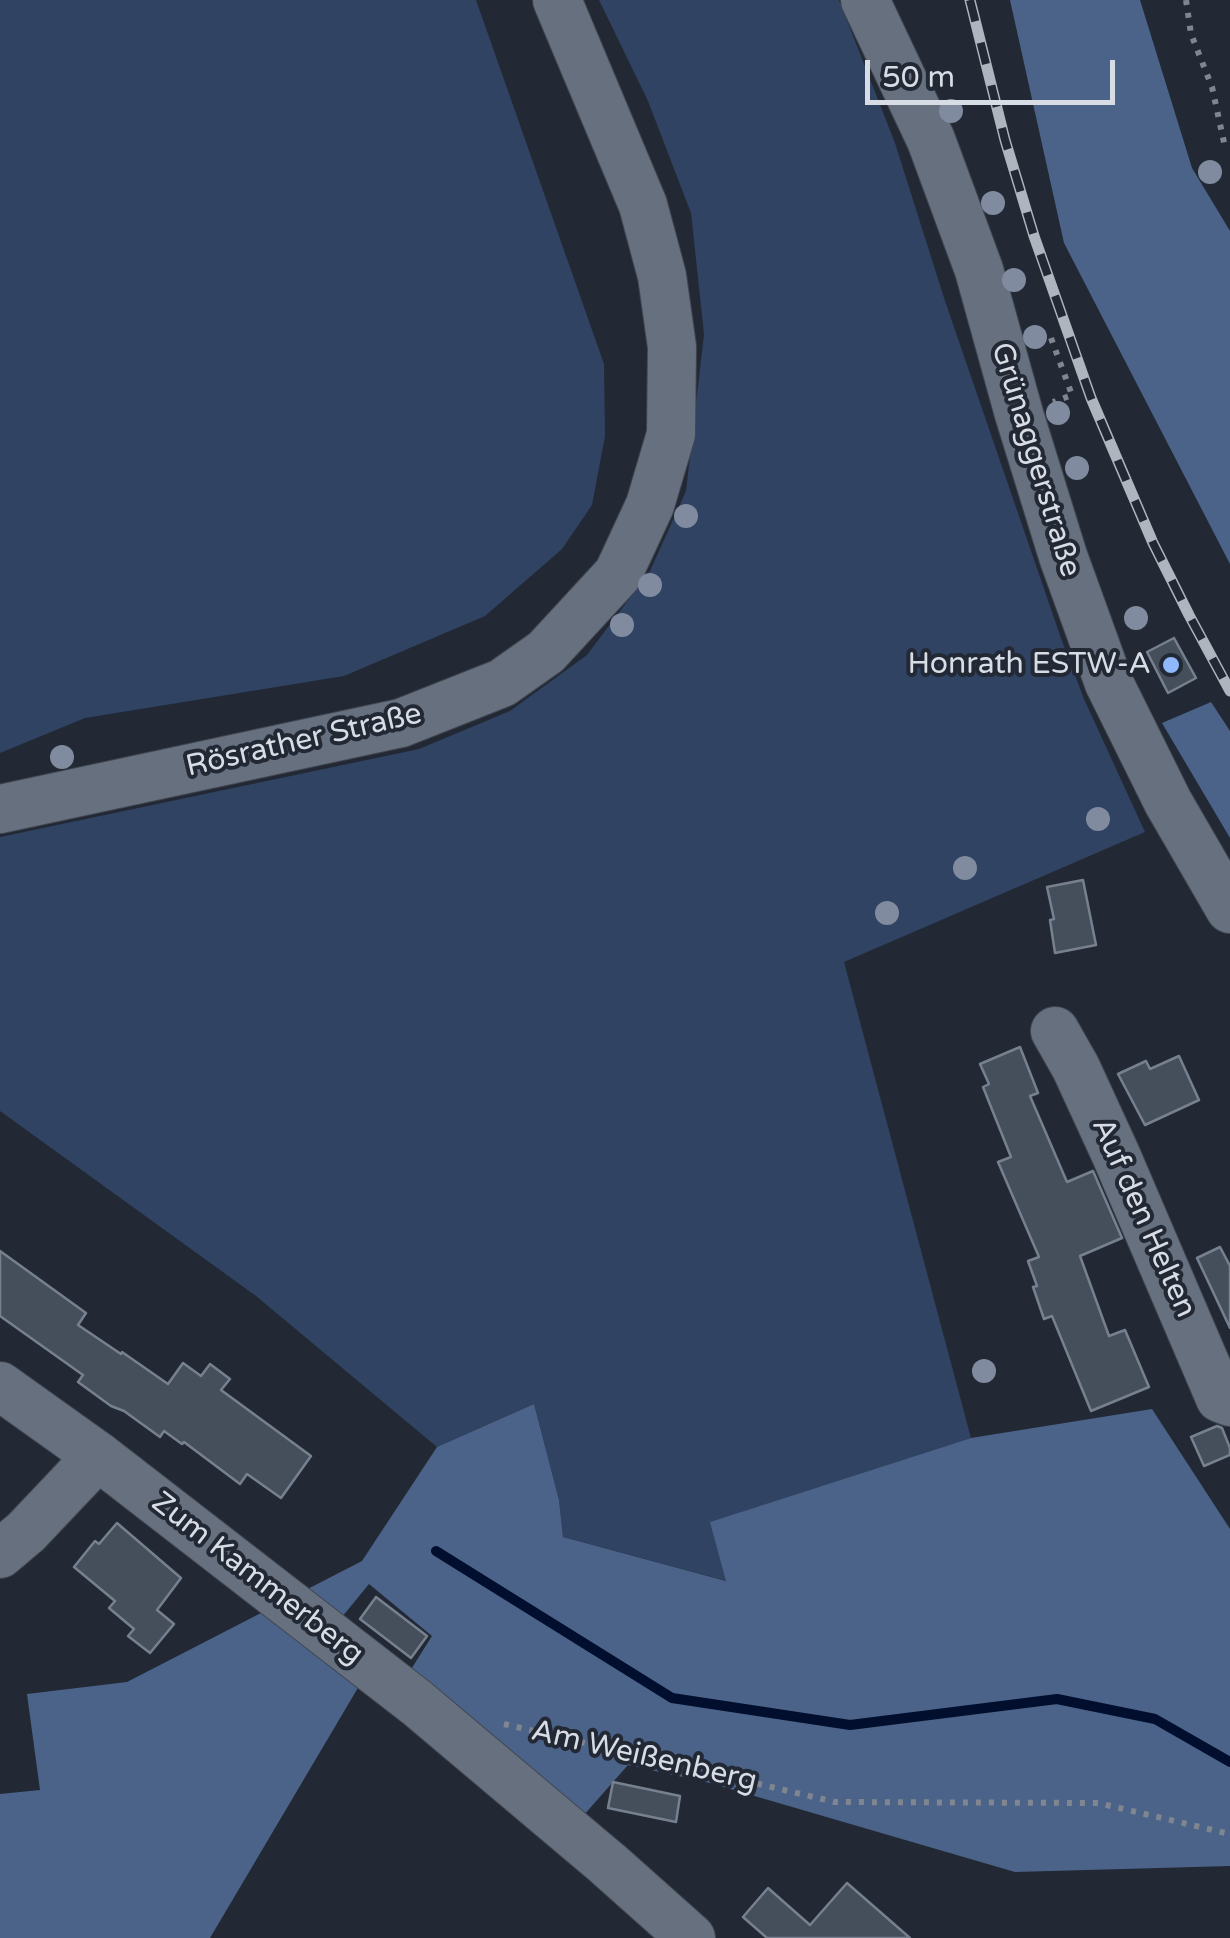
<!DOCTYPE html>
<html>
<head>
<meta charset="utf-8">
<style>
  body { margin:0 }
  #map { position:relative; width:1230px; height:1938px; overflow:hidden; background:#222935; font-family:"Varela Round",sans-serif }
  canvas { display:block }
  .scale { position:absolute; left:865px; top:60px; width:250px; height:45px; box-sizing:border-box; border:5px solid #d7dce5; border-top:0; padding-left:12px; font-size:30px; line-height:35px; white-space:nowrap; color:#d7dce5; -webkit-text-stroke:8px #222935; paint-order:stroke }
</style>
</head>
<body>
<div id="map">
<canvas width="1230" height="1938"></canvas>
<div class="scale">50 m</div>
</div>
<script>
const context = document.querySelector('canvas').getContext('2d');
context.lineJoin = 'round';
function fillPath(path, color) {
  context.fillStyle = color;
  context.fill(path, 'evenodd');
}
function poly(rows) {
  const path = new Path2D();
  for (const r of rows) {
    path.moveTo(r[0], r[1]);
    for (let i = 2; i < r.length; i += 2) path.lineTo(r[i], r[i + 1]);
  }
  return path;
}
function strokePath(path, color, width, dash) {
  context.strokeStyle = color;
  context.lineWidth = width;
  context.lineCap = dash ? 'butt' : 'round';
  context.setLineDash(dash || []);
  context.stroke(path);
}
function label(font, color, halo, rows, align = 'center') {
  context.font = font + ' "Varela Round",sans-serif';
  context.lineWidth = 8;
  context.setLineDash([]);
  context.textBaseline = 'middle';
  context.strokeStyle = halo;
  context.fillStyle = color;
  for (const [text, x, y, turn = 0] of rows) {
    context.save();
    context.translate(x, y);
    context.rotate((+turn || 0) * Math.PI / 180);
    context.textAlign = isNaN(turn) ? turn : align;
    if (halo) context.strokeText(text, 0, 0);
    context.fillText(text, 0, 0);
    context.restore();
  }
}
const green = poly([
  [0,0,476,0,604,364,605,436,592,505,562,549,485,616,344,676,85,718,0,753],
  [599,0,839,0,895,143,945,301,1062,641,1084,699,1145,832,844,962,971,1438,711,1522,727,1581,563,1537,559,1500,534,1404,437,1447,256,1296,0,1111,0,837,419,749,510,711,587,655,650,571,686,491,704,334,691,213,648,101]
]);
const forest = poly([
  [1010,0,1140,0,1192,168,1230,231,1230,564,1064,243],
  [1211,702,1230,731,1230,838,1162,723],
  [534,1404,559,1500,563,1537,726,1581,710,1522,971,1438,1152,1409,1230,1529,1230,1866,1015,1872,710,1783,628,1765,583,1816,405,1679,432,1636,369,1584,319,1645,362,1681,210,1938,0,1938,0,1794,40,1790,27,1694,127,1682,362,1561,437,1447]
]);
const stream = poly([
  [436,1551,672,1698,850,1725,1057,1699,1155,1719,1230,1762]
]);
const building = poly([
  [1174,638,1196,678,1168,693,1147,652,1174,638],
  [1083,880,1096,945,1055,953,1050,920,1054,919,1047,887,1083,880],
  [1020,1047,1038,1093,1030,1096,1067,1182,1093,1171,1122,1238,1080,1256,1109,1336,1125,1330,1149,1387,1091,1411,1052,1316,1044,1319,1033,1287,1037,1286,1028,1261,1039,1257,998,1162,1011,1157,983,1087,989,1084,980,1064,1020,1047],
  [1179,1056,1199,1100,1145,1125,1118,1074,1146,1061,1150,1069,1179,1056],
  [1220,1247,1230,1266,1230,1328,1197,1258,1220,1247],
  [0,1251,86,1313,78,1325,121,1354,122,1352,168,1384,183,1363,201,1376,210,1364,230,1379,221,1390,311,1456,281,1498,247,1474,240,1484,184,1442,182,1444,164,1431,160,1437,124,1411,111,1406,78,1382,83,1375,0,1316,0,1251],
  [1217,1426,1222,1428,1230,1448,1230,1455,1204,1466,1191,1437,1217,1426],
  [117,1523,181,1578,157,1610,174,1624,150,1653,128,1636,134,1629,109,1608,115,1601,74,1567,95,1541,99,1544,117,1523],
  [376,1597,427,1636,411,1658,360,1619,376,1597],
  [613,1782,680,1796,676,1822,608,1808,613,1782],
  [847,1883,910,1938,767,1938,743,1917,768,1888,810,1925,847,1883]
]);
const path = poly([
  [1186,0,1191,34,1212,87,1225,147],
  [1051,338,1072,395,1053,402],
  [504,1724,835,1802,1098,1803,1230,1834]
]);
const minor = poly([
  [865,0,931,140,979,270,1019,414,1063,556,1109,683,1168,802,1230,909],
  [0,809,401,723,502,683,546,652,618,574,650,505,671,434,672,347,662,276,643,205,557,0],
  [1055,1031,1076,1068,1116,1155,1220,1398,1230,1402],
  [0,1386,98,1456,417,1703,608,1864,691,1938],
  [0,1554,26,1532,98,1456]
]);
const rail = poly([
  [970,0,1005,140,1034,236,1091,398,1153,543,1189,615,1230,691]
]);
const trees = [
  [951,111],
  [1210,172],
  [993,203],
  [1014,280],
  [1035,337],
  [1058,413],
  [1077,468],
  [686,516],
  [650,585],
  [1136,618],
  [622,625],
  [62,757],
  [1098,819],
  [965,868],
  [887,913],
  [984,1371]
];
const markers = [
  [1171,665,10,"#8fb8fd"]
];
const streetNames = [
  ["Grünaggerstraße",1035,460,73],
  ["Rösrather Straße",304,741,-13],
  ["Auf den Helten",1143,1218,66],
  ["Zum Kammerberg",257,1579,38],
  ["Am Weißenberg",644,1757,13]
];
const poiNames = [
  ["Honrath ESTW-A",1151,665]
];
fillPath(green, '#304362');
fillPath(forest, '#4b6389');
strokePath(stream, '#010e2d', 10);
fillPath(building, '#454e5b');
strokePath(building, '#77808f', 2.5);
strokePath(minor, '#404751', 50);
strokePath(path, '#808690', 6, [5, 8]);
strokePath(minor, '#67707f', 48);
strokePath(rail, '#afb5be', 11);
strokePath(rail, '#222935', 8, [22]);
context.fillStyle = '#808b9f';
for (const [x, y] of trees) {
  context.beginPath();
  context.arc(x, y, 12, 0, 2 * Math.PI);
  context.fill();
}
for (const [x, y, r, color] of markers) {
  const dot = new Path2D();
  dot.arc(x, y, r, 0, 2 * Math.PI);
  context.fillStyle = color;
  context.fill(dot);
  strokePath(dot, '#222935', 4);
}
label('30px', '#d7dce5', '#222935', streetNames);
label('30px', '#d7dce5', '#222935', poiNames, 'right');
</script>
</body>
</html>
